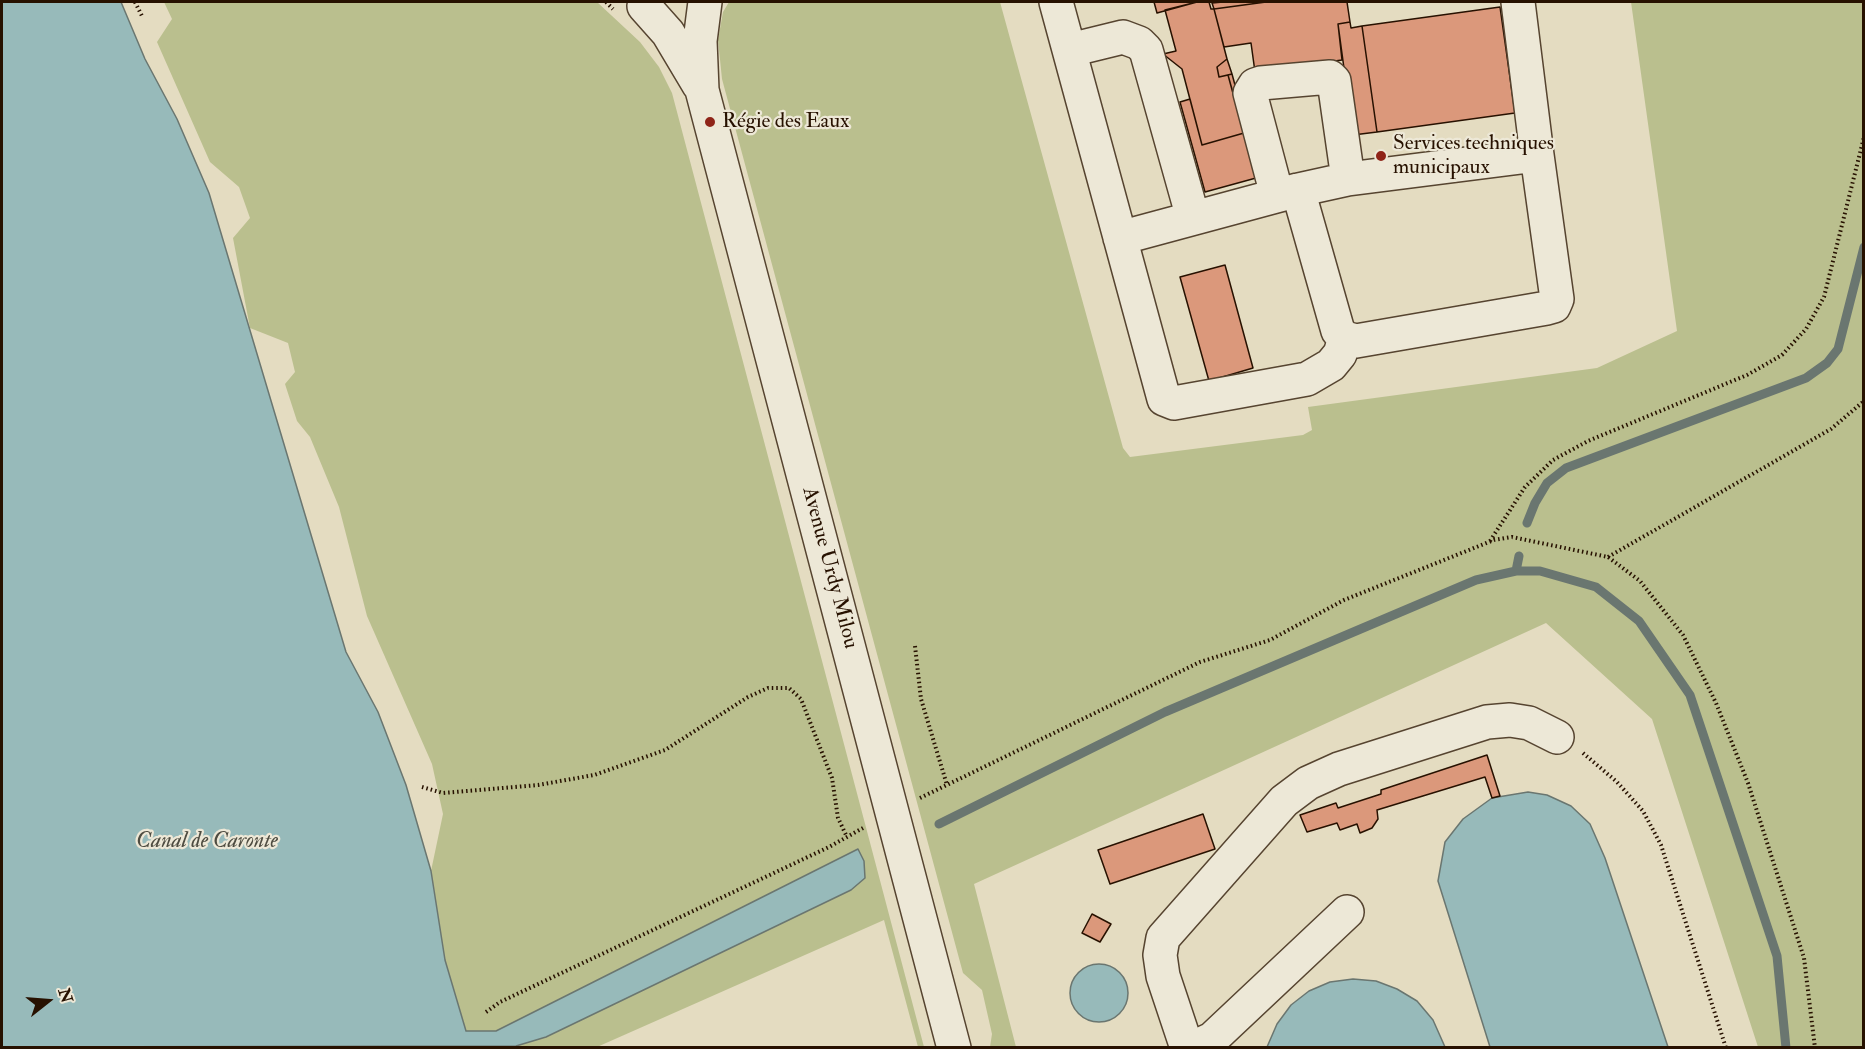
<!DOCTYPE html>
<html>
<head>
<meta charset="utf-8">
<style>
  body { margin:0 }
  #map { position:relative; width:1865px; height:1049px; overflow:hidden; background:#e4dcc1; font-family:"IM FELL Double Pica",serif }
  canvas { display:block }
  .frame { position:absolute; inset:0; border:3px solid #271100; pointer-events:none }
  .north { position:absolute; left:18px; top:971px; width:60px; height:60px; -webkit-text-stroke:4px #ede8d7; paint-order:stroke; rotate:73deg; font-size:16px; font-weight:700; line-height:24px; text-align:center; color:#271100 }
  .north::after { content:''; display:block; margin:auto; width:21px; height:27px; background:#271100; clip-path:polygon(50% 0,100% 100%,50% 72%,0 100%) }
</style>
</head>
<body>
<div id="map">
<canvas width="1865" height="1049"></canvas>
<div class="frame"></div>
<div class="north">N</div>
</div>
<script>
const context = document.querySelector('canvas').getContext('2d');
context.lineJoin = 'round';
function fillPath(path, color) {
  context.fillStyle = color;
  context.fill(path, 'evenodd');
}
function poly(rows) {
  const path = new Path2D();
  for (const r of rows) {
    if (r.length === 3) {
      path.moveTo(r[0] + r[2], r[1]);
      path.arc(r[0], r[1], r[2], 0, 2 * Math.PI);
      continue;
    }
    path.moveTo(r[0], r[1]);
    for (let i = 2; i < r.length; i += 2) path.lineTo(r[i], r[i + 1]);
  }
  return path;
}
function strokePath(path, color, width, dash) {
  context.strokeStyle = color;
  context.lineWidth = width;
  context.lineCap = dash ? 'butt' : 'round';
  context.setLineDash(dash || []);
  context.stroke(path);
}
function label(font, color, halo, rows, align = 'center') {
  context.font = font + ' "IM FELL Double Pica",serif';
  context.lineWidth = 4.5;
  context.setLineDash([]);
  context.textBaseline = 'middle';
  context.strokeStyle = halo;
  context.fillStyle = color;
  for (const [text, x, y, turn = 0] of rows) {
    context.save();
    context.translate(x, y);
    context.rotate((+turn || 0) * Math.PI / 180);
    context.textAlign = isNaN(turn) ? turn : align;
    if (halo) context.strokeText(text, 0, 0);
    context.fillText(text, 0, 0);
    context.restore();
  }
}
const green = poly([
  [164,2,597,2,640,42,659,67,672,93,924,1047,918,1047,884,920,597,1047,506,1047,546,1037,496,1031,466,1031,445,960,431,871,443,814,432,764,367,616,339,507,310,437,297,421,285,384,295,372,288,343,250,328,233,238,250,218,239,187,210,162,157,42,172,19],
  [729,2,1000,2,1123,448,1130,457,1303,435,1312,430,1308,407,1597,368,1677,331,1631,2,1863,2,1863,1047,1758,1047,1652,719,1546,623,974,884,1016,1047,990,1047,992,1034,982,990,963,973,722,79,718,40,723,12]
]);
const water = poly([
  [2,2,121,2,145,59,177,119,209,193,346,652,378,712,406,785,431,871,445,960,466,1031,496,1031,858,849,864,861,865,878,851,890,546,1037,516,1046,2,1047,2,2],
  [1528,792,1547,795,1571,806,1590,824,1605,858,1668,1047,1490,1047,1438,881,1445,842,1463,819,1492,798,1528,792],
  [1099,993,29],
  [1353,979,1376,981,1397,989,1417,1001,1433,1020,1445,1047,1267,1047,1277,1024,1291,1005,1309,991,1330,982,1353,979]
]);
const stream = poly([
  [1527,523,1535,503,1547,483,1566,468,1806,378,1827,363,1838,349,1864,247],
  [1516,571,1519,556],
  [939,824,1165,712,1476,580,1516,571,1540,571,1596,587,1639,621,1690,695,1777,956,1786,1048]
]);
const building = poly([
  [1154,2,1197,2,1157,13,1154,2],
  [1197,2,1209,2,1211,9,1214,9,1227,59,1217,67,1219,77,1228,75,1244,133,1202,145,1182,69,1163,54,1176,51,1165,10,1197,2],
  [1223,2,1266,2,1214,9,1212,3,1223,2],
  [1266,2,1347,2,1350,22,1338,24,1342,60,1255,72,1251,43,1224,47,1214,9,1266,2],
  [1500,7,1515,113,1377,132,1362,26,1500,7],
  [1350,22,1351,28,1362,26,1377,132,1353,135,1338,24,1350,22],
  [1227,59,1232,74,1219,77,1217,67,1227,59],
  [1232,74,1260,177,1256,178,1228,75,1232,74],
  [1190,99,1202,145,1244,133,1256,178,1205,192,1180,102,1190,99],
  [1225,265,1253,368,1209,381,1180,277,1225,265],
  [1487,755,1500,796,1492,798,1485,777,1377,810,1378,819,1372,828,1360,833,1357,824,1340,830,1337,823,1307,832,1300,815,1336,803,1338,808,1381,794,1381,790,1487,755],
  [1203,814,1215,849,1110,884,1098,850,1203,814],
  [1092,914,1111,924,1100,942,1082,933,1092,914]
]);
const path = poly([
  [135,2,143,18],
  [606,2,613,9],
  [1490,541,1525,487,1553,460,1588,441,1747,375,1782,355,1806,329,1824,297,1864,137],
  [1608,557,1831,429,1864,401],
  [915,646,921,699,947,785],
  [1583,753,1617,782,1643,811,1661,845,1726,1048],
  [422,787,443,793,538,785,594,775,665,750,748,697,768,688,789,688,801,699,832,778,838,818,847,837],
  [920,798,1200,662,1270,640,1344,600,1494,540,1512,537,1608,557,1640,581,1683,635,1716,703,1748,783,1804,958,1815,1048],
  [486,1012,500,1002,829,847,863,828]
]);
const minor = poly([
  [705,2,700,41,702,90,954,1048],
  [1056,2,1164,399,1174,403,1307,379,1331,365,1340,354,1345,338],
  [1518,2,1537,155],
  [644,6,668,33,699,85],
  [1070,50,1123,37,1139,43,1146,50,1193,218],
  [1277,195,1250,93,1255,85,1261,83,1330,77,1334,81,1348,179],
  [1120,238,1298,190,1348,179,1537,155,1557,299,1554,306,1547,308,1356,341,1345,338,1338,331,1298,190],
  [1187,1048,1163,976,1160,955,1163,938,1284,801,1308,783,1339,769,1487,722,1510,720,1529,723,1557,737],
  [1193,1048,1212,1039,1347,912]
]);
const markers = [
  [710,122,6,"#8f2418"],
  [1381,156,6,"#8f2418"]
];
const poiNames = [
  ["Régie des Eaux",722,122],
  ["Services techniques",1393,144],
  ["municipaux",1393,168]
];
const streetNames = [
  ["Avenue Urdy Milou",829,568,75]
];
const waterNames = [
  ["Canal de Caronte",207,842]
];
fillPath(green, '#babf8e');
fillPath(water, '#97baba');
strokePath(water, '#6a7670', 1.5);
strokePath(stream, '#6a7670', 9);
fillPath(building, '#db987b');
strokePath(building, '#271100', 1.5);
strokePath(minor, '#564430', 36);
strokePath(path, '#271100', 4, [1.5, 3]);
strokePath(minor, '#ede8d7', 33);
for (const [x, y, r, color] of markers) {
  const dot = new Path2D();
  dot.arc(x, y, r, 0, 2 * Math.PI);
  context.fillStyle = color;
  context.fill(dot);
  strokePath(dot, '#ede8d7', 2);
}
label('21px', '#271100', '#ede8d7', poiNames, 'left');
label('21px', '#271100', '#ede8d7', streetNames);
label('italic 22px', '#4e4c41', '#ede8d7', waterNames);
</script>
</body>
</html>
